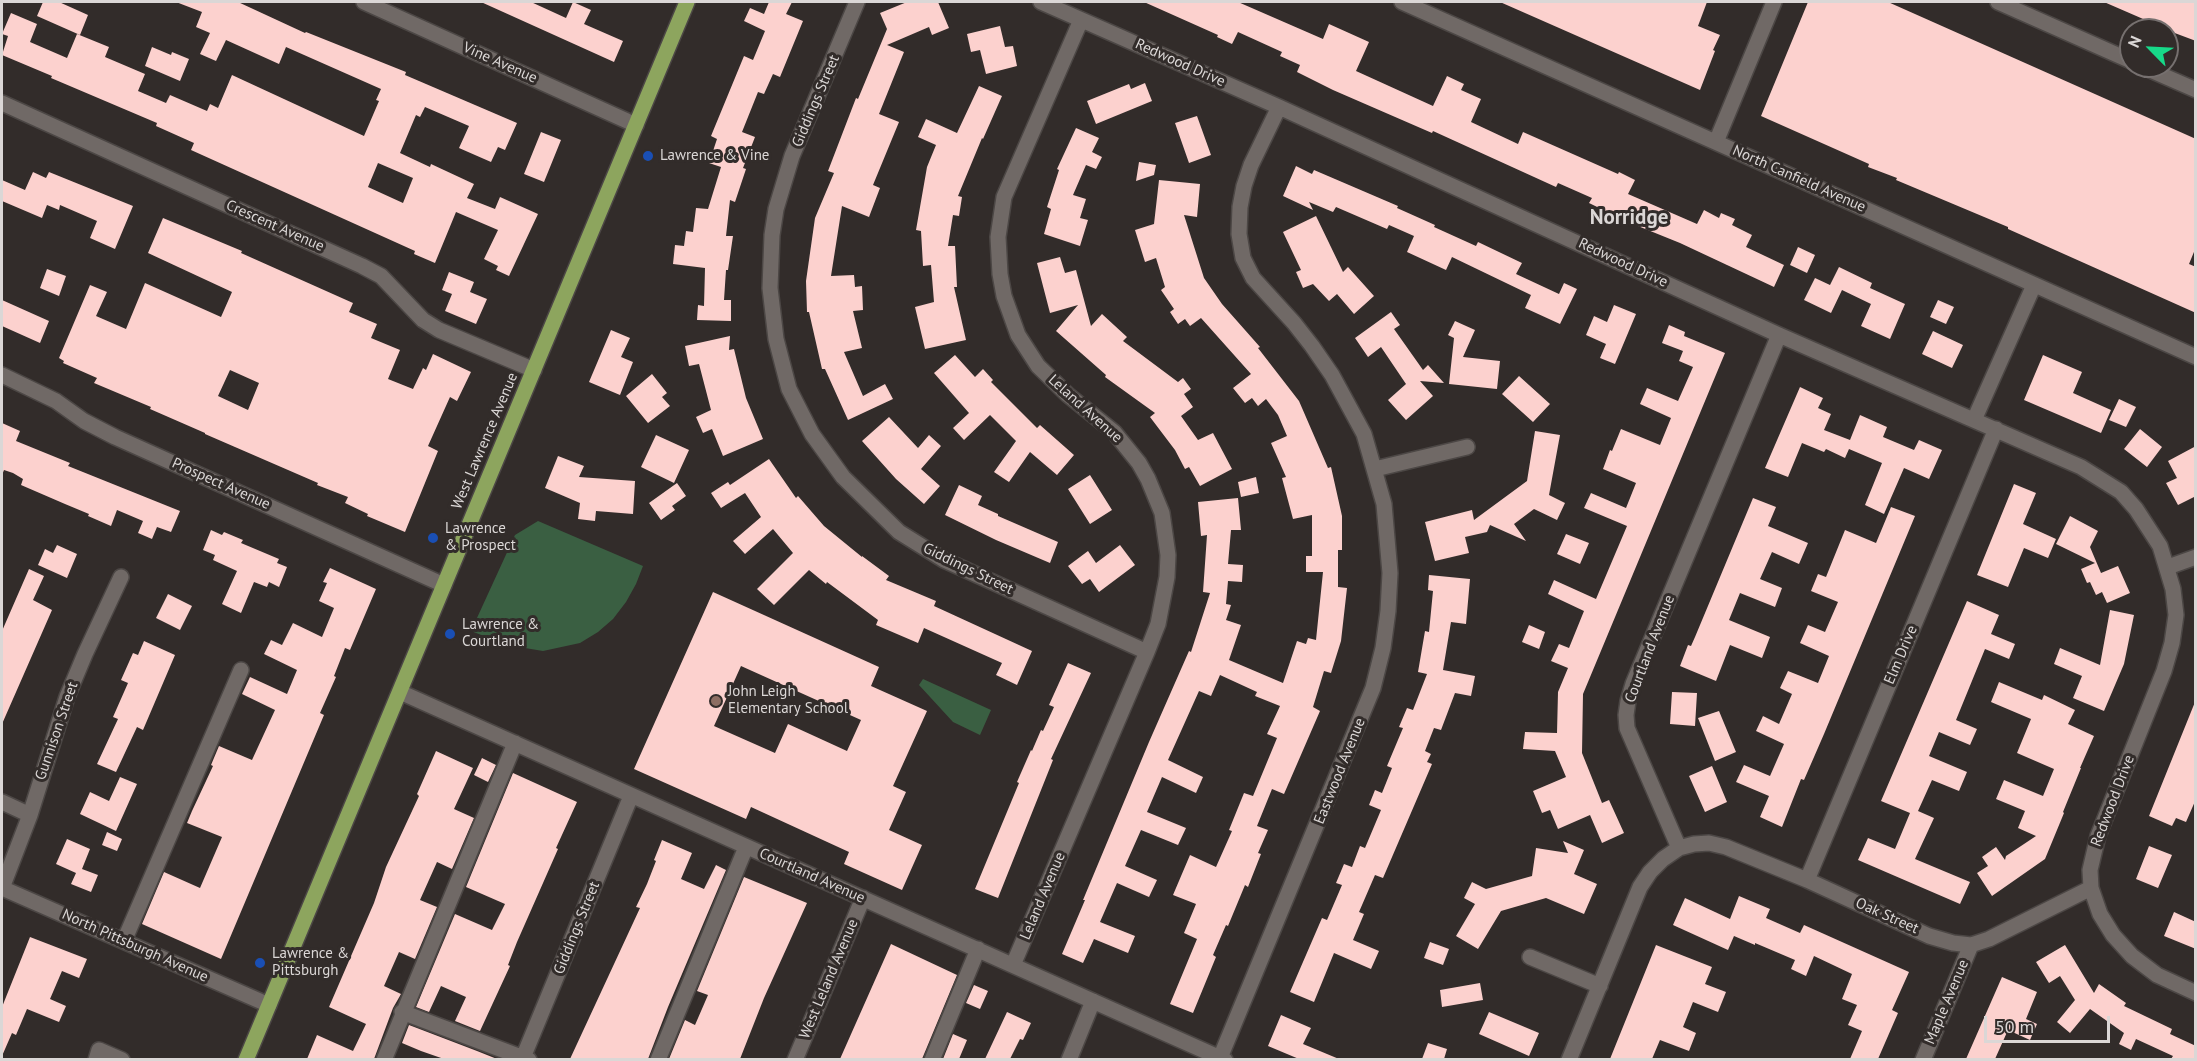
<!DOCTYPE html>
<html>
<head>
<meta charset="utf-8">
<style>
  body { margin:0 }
  #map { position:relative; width:2197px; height:1061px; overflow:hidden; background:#322c2a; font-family:"PT Sans",sans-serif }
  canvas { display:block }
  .frame { position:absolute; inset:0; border:3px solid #dbd7d6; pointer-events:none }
  .north { position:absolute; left:2119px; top:18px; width:60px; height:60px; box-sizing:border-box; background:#322c2a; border:2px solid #76706f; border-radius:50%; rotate:294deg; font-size:16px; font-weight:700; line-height:24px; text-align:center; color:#dbd7d6 }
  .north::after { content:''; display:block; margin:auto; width:21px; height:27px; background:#17d989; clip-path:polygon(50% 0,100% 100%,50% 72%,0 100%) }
  .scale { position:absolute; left:1984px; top:1016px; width:126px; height:27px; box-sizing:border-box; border:3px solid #dbd7d6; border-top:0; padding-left:8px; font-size:18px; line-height:21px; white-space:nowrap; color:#dbd7d6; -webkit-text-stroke:4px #322c2a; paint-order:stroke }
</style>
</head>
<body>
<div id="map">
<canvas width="2197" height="1061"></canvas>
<div class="frame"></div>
<div class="north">N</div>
<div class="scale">50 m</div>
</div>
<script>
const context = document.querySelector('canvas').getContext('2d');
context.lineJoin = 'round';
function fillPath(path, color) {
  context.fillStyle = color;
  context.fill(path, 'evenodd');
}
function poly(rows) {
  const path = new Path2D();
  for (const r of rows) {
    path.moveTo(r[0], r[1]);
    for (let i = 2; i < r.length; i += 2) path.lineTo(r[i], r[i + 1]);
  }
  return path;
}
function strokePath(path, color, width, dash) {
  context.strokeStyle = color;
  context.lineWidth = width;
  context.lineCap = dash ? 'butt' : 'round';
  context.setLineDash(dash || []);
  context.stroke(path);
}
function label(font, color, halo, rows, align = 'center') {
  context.font = font + ' "PT Sans",sans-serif';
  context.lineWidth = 6;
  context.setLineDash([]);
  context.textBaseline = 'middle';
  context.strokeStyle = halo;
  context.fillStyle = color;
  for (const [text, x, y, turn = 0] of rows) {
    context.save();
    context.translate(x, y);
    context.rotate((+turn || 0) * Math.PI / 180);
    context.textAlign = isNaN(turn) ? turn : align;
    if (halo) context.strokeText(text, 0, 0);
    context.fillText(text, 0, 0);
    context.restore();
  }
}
const green = poly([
  [538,521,643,566,636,584,626,602,613,619,598,632,580,643,543,651,507,645,471,631,515,535],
  [923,679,991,710,980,735,953,722,919,685]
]);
const building = poly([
  [43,2,59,2,88,15,80,35,37,16],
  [176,2,238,2,305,33,306,32,406,72,405,75,517,123,505,150,498,147,491,162,459,148,469,126,425,107,420,117,416,115,400,153,430,167,431,164,474,184,467,198,495,209,500,197,538,214,509,276,496,270,498,266,484,259,498,230,456,212,435,263,414,254,415,251,191,150,194,143,156,126,157,123,51,78,52,76,2,55,8,36,2,34,11,13,37,24,30,42,67,58,77,34,109,47,105,57,145,74,138,91,166,103,170,95,207,111,210,104,218,108,232,75,364,136,379,101,376,100,381,89,286,47,279,64,226,40,216,61,200,54,210,33,196,27,202,12],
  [378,163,413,178,403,203,368,187],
  [481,2,531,2,566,18,573,2,591,10,584,24,623,41,614,62],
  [769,2,792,2,786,14,803,21,780,77,773,74,764,94,758,92,742,132,755,137,743,168,746,169,735,202,730,200,726,236,733,236,728,270,726,270,724,300,731,300,731,321,697,320,698,305,704,306,705,268,673,264,675,245,684,246,686,231,693,232,696,208,708,209,721,167,709,163,717,139,711,136,744,56,753,60,765,31,744,21,750,8,764,14],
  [907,2,938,2,949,28,932,35,929,27,887,45,904,52,879,114,899,122,873,185,880,188,869,217,842,206,831,276,854,275,855,287,862,286,863,310,853,311,862,348,844,352,863,396,885,384,893,399,848,420,825,369,822,369,809,312,807,312,806,281,815,218,834,173,828,171,856,98,858,99,887,29,880,13],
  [1144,2,1238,2,1323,39,1329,24,1369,42,1356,71,1433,106,1447,76,1464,84,1461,90,1481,99,1471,122,1518,144,1523,132,1618,174,1619,172,1635,180,1628,194,1697,224,1704,210,1719,218,1721,213,1735,219,1732,225,1752,235,1746,247,1784,265,1774,287,1680,243,1628,222,1589,203,1592,198,1558,183,1556,187,1433,131,1432,133,1333,90,1297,72,1300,65,1280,56,1282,52,1238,32,1232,44,1217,37,1218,35],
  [1500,2,1707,2,1698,26,1720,35,1713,50,1715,51,1700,90],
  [1808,2,1888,2,2196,139,2196,247,2189,264,2196,267,2196,313,2008,229,2008,227,1896,180,1897,178,1868,167,1869,164,1761,116],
  [2104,2,2196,2,2196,41,2156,26,2157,25],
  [1000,26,1005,47,1013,46,1017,66,986,74,980,50,971,52,967,34],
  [152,47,171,55,172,52,189,59,180,81,145,66],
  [1145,83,1152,101,1096,124,1087,101,1129,84,1131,89],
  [979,86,1002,96,983,139,982,138,958,196,962,197,959,216,953,215,948,246,955,246,957,287,954,287,966,340,925,349,915,307,934,302,931,265,923,266,921,231,916,230,927,167,936,145,918,137,926,119,957,133],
  [1197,116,1211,155,1189,163,1175,123],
  [1076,128,1099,138,1092,152,1102,157,1096,169,1086,165,1073,195,1086,199,1080,218,1088,220,1080,246,1044,234,1051,209,1047,207,1059,170,1057,169],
  [541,132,561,140,544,182,524,174],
  [1139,162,1156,165,1154,175,1136,181],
  [1296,166,1312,174,1314,170,1398,206,1397,208,1435,225,1434,227,1476,246,1478,242,1522,263,1516,274,1559,294,1564,283,1577,289,1560,324,1525,308,1531,295,1452,257,1446,270,1407,252,1414,236,1389,225,1387,229,1336,207,1333,212,1309,202,1313,210,1283,196],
  [33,172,46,178,49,172,133,206,115,249,90,238,97,221,60,205,59,210,47,205,42,218,2,201,2,180,25,190],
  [1159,180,1200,184,1197,217,1184,215,1204,278,1222,304,1260,347,1258,348,1299,401,1328,468,1331,467,1342,516,1342,550,1338,550,1338,587,1347,588,1341,641,1331,673,1324,671,1313,707,1320,711,1284,794,1272,789,1257,826,1268,830,1258,853,1261,854,1248,887,1245,885,1228,926,1226,925,1213,955,1216,957,1193,1013,1170,1004,1197,939,1184,933,1196,904,1173,895,1190,855,1216,867,1232,831,1229,830,1244,793,1253,796,1277,738,1267,734,1280,706,1255,696,1257,692,1220,675,1211,696,1199,691,1168,760,1203,777,1196,793,1162,777,1147,812,1186,828,1178,845,1141,830,1125,866,1157,880,1149,897,1117,883,1100,922,1135,936,1128,953,1094,939,1083,963,1062,954,1085,900,1083,900,1149,742,1189,651,1191,652,1210,593,1203,592,1207,535,1201,536,1198,502,1238,498,1241,530,1231,530,1228,564,1243,565,1242,582,1228,581,1226,604,1231,605,1226,620,1241,625,1229,660,1283,683,1297,641,1306,644,1308,638,1316,640,1323,572,1306,572,1306,556,1312,556,1312,515,1293,519,1282,478,1286,477,1271,443,1287,436,1278,415,1266,399,1258,406,1252,398,1245,403,1233,388,1251,374,1201,318,1190,326,1185,319,1178,324,1170,312,1174,309,1161,290,1165,287,1156,258,1145,262,1135,230,1154,224],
  [1316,216,1343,272,1348,267,1374,296,1354,314,1337,294,1329,301,1313,284,1303,288,1296,272,1301,270,1283,232],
  [163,218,242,251,241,253,353,303,349,312,377,324,371,338,400,350,388,379,413,389,423,368,426,370,433,354,471,372,457,401,450,397,428,446,438,451,405,532,367,516,368,514,345,503,348,497,317,485,318,483,205,434,205,433,150,409,151,407,94,383,97,378,63,363,64,361,59,358,90,285,107,292,96,316,126,329,145,283,221,317,232,292,148,253],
  [230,370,259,383,248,410,218,396],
  [1798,247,1815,255,1807,273,1790,265],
  [1060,257,1065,273,1076,270,1091,326,1102,314,1127,337,1123,341,1178,382,1183,378,1191,389,1184,394,1193,407,1181,416,1198,440,1213,433,1232,469,1200,486,1189,467,1185,469,1175,450,1150,417,1155,413,1105,377,1106,375,1056,331,1078,305,1050,313,1037,263],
  [1839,267,1872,283,1870,288,1905,304,1890,339,1861,326,1871,304,1842,290,1831,313,1804,300,1815,278,1830,285],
  [47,269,66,276,59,296,40,288],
  [449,272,474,282,470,292,487,299,476,324,445,311,452,294,442,290],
  [2,300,49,321,40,343,2,326],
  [1938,300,1954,307,1946,324,1930,317],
  [1614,305,1636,314,1615,364,1600,358,1606,344,1586,335,1594,316,1607,322],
  [1391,312,1400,325,1394,329,1423,370,1428,365,1444,383,1420,381,1433,396,1406,420,1388,400,1406,384,1381,347,1368,357,1355,338],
  [1455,321,1475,330,1463,357,1500,361,1497,389,1449,384,1454,338,1448,335],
  [1669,325,1685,332,1684,336,1725,353,1583,694,1582,753,1602,803,1609,800,1624,833,1602,843,1590,815,1558,829,1550,810,1542,813,1533,791,1566,777,1555,751,1523,749,1525,732,1557,733,1558,692,1568,668,1551,661,1559,644,1569,648,1584,611,1548,594,1554,580,1596,599,1627,526,1584,508,1591,493,1626,508,1636,483,1603,469,1610,450,1612,451,1621,429,1660,445,1671,418,1640,404,1647,388,1678,401,1693,367,1679,361,1683,351,1662,343],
  [611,330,630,338,621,357,633,362,620,395,589,382],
  [1933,331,1963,345,1952,368,1922,354],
  [730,336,729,350,734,349,746,398,763,439,723,456,712,429,703,433,696,417,711,410,699,364,689,366,685,346],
  [955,355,975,377,983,369,993,380,991,382,1037,428,1040,425,1074,455,1057,475,1030,452,1009,482,994,472,1016,441,990,415,964,440,953,428,969,413,934,373],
  [2043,355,2082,372,2073,393,2111,410,2101,433,2024,400],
  [652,374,667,393,662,397,670,406,648,423,626,396],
  [1519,376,1550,404,1533,422,1502,394],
  [1800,387,1823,398,1818,408,1831,414,1824,430,1850,440,1860,415,1887,427,1883,437,1914,450,1919,440,1942,450,1929,479,1904,468,1884,514,1865,505,1882,463,1849,449,1845,458,1826,449,1824,452,1802,443,1788,477,1765,468],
  [2119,399,2136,407,2126,427,2109,420],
  [889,417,918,448,929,435,941,446,921,469,940,486,924,504,896,479,862,441],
  [2,423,20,431,16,441,70,463,68,466,180,511,171,532,157,527,152,539,138,533,143,521,117,510,111,526,88,516,89,514,65,504,21,485,23,479,13,473,4,470,2,475],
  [2140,429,2162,447,2147,467,2124,449],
  [1535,431,1560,435,1549,495,1565,503,1557,520,1534,509,1514,524,1526,541,1490,525,1487,532,1465,537,1469,553,1435,561,1425,522,1472,510,1474,520,1527,481],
  [656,435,689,450,674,483,641,467],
  [2196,446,2196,496,2178,505,2166,483,2177,478,2168,461],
  [558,456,584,466,579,477,635,481,633,514,596,511,595,521,578,519,580,503,545,488],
  [769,459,796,498,798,496,824,526,862,557,862,556,889,576,886,580,936,601,934,606,1032,651,1017,685,996,675,1002,663,924,628,918,643,876,625,878,620,827,582,826,584,809,570,774,605,757,589,793,553,773,529,745,554,733,541,761,517,745,493,721,508,711,493,728,482,730,485],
  [1090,475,1112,510,1090,524,1068,489],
  [1256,477,1259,493,1241,497,1238,482],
  [677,483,686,496,672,506,675,510,661,520,649,503],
  [2014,484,2036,493,2023,524,2056,539,2048,558,2024,548,2008,587,1977,575],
  [959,485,982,496,978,505,998,514,998,516,1058,542,1050,563,996,540,945,515],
  [1753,498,1776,507,1768,526,1808,543,1799,564,1772,552,1760,579,1782,588,1775,607,1740,593,1729,620,1770,637,1762,658,1730,645,1716,681,1680,666,1688,645,1691,646,1695,637],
  [1891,507,1915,516,1824,734,1804,780,1801,779,1782,827,1760,817,1769,796,1736,782,1744,765,1770,776,1784,744,1756,731,1763,716,1779,724,1792,694,1780,688,1788,671,1818,683,1829,656,1800,643,1808,625,1825,632,1838,602,1811,591,1818,574,1826,577,1845,530,1876,543],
  [2070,516,2098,531,2090,547,2101,573,2118,566,2130,593,2107,603,2102,592,2096,595,2090,582,2087,583,2081,569,2095,563,2056,544],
  [211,530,222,535,224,532,243,540,241,543,279,559,277,563,287,567,279,587,269,582,267,587,254,582,241,613,222,604,237,571,213,560,215,555,203,550],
  [1566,534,1589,543,1580,564,1557,554],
  [57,545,77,554,67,578,38,565,45,549,53,553],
  [1120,545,1135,565,1099,592,1090,579,1082,584,1068,566,1088,551,1096,563],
  [330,568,376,589,350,650,345,648,334,676,336,677,320,713,324,715,221,959,142,924,164,872,200,888,222,837,187,823,192,811,213,766,211,765,219,746,252,760,275,710,242,694,250,677,287,694,297,670,264,654,271,640,282,645,293,623,322,637,334,608,319,601,327,583,323,582],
  [29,569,44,576,33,600,52,610,2,724,2,631],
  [1429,575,1470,579,1466,624,1451,622,1443,670,1475,676,1471,696,1455,693,1441,730,1434,728,1425,751,1431,754,1427,762,1432,764,1383,878,1375,875,1359,912,1364,914,1353,940,1379,951,1371,969,1334,953,1314,1002,1290,992,1322,918,1327,920,1342,885,1336,883,1344,864,1352,867,1360,846,1365,848,1381,810,1369,805,1375,790,1382,793,1392,768,1387,766,1403,728,1399,727,1407,708,1413,710,1427,674,1418,672,1425,631,1429,632,1433,591,1428,590],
  [713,592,879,667,871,686,927,711,893,786,906,792,889,830,922,845,902,890,844,864,849,852,751,807,746,819,634,769],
  [741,666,861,720,847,751,788,724,775,753,714,726],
  [168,594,192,606,180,630,156,618],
  [1967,601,1999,615,1991,634,2015,644,2009,659,1985,649,1956,720,1977,729,1970,745,1939,732,1929,756,1967,772,1959,791,1932,780,1918,811,1934,818,1915,859,1970,882,1960,904,1858,860,1868,838,1895,849,1910,813,1881,801],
  [2110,610,2134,615,2124,664,2104,711,2073,698,2082,676,2054,664,2060,648,2100,665],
  [1529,625,1545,632,1539,649,1522,642],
  [144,641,175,655,143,730,137,727,116,772,97,764,118,719,113,717,128,683,121,680,133,653,138,655],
  [1068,663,1091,673,1051,759,1053,760,998,898,975,889,1019,783,1017,782,1031,750,1032,751,1041,730,1043,731,1054,707,1049,705],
  [1999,682,2042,700,2044,695,2075,710,2068,724,2094,736,2080,768,2081,768,2063,812,2064,813,2045,859,1992,896,1977,873,1988,866,1982,857,1996,847,2005,860,2006,856,2036,836,2018,828,2025,811,1996,799,2004,780,2043,796,2054,769,2017,753,2031,719,1991,702],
  [1672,692,1697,693,1695,726,1670,724],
  [2195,702,2196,799,2186,822,2176,818,2172,826,2149,816],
  [1719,711,1736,752,1715,761,1698,718],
  [436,751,473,768,454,809,474,818,452,869,437,862,420,900,437,907,415,959,399,952,384,986,401,994,393,1008,374,1059,307,1059,317,1035,353,1051,366,1024,329,1007,374,903,386,867,419,796,417,794],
  [482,758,496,765,488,782,474,775],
  [1712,766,1727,802,1705,812,1689,776],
  [513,773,577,802,556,848,558,849,517,942,508,965,510,966,480,1031,455,1021,466,997,441,986,429,1012,416,1007,455,914,492,930,505,904,466,887],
  [120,777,137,784,116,831,80,814,90,792,109,801],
  [107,832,122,839,117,851,102,845],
  [67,839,90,849,82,869,98,875,91,892,71,884,76,873,56,864],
  [662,840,692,853,681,879,704,889,716,865,726,870,668,1007,648,1059,570,1059,640,908,636,907,647,884,656,861,654,860],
  [1563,841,1584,850,1574,874,1597,884,1584,914,1546,898,1501,911,1478,949,1456,936,1475,904,1464,898,1472,882,1486,889,1532,876,1536,848,1568,853],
  [2149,846,2172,855,2158,888,2136,879],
  [744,877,807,903,764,998,740,1059,669,1059,685,1020,695,1025,708,995,697,991],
  [1739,896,1770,909,1766,918,1800,933,1804,925,1909,972,1892,1010,1898,1013,1878,1059,1850,1059,1862,1031,1848,1025,1857,1005,1842,999,1852,974,1814,956,1806,976,1791,969,1795,960,1755,943,1755,945,1734,936,1728,950,1673,925,1685,898,1730,919],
  [2174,912,2196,922,2196,949,2164,936],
  [30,937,87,959,79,978,62,971,50,999,66,1006,59,1022,27,1009,16,1035,12,1033,2,1056,2,1007],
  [1430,942,1449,949,1443,965,1424,958],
  [891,944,957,975,922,1059,840,1059],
  [1656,945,1712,967,1705,984,1726,992,1718,1012,1693,1002,1683,1027,1696,1033,1689,1051,1660,1040,1652,1059,1610,1059],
  [2065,945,2094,993,2099,984,2126,1003,2124,1006,2172,1029,2170,1034,2196,1046,2196,1059,2171,1059,2173,1056,2136,1039,2131,1050,2119,1044,2124,1033,2090,1009,2070,1033,2057,1022,2075,1000,2060,976,2049,983,2036,962],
  [2002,977,2037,992,2026,1019,2037,1024,2030,1040,2008,1030,1995,1059,1966,1059],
  [1480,983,1483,1000,1442,1007,1440,990],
  [974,985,988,991,980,1009,966,1003],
  [1007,1012,1031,1023,1023,1040,1020,1039,1010,1059,985,1059],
  [1489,1012,1539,1033,1529,1056,1479,1034],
  [1281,1015,1311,1028,1303,1044,1339,1059,1299,1059,1268,1046],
  [409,1025,477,1051,497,1059,444,1059,421,1051,402,1043],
  [953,1034,967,1040,959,1059,943,1059],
  [1428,1043,1447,1049,1444,1059,1422,1059]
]);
const minor = poly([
  [364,2,636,125],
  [857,2,792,156,776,209,772,235,770,288,776,339,789,389,812,434,843,477,899,532,944,560,1147,652],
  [1041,2,1279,107,1779,335,2081,467,2121,492,2136,509,2160,546,2173,589,2176,615,2172,643,2164,671,2098,836,2090,870,2091,888,2100,914,2113,935,2132,956,2157,975,2196,993],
  [1402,2,2196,357],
  [1998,2,2131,61],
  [2141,66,2196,90],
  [2,103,362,266,381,276,423,320,439,330,534,370],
  [1716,142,1774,2],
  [2,375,56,401,84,421,115,437,444,585],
  [1974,420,2034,285],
  [1375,469,1467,447],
  [2168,567,2196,557],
  [400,692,1225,1060],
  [2,802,30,815],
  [1679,848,1627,728,1626,715,1628,701,1633,684,1779,335],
  [1807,880,1996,429],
  [2,888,30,815,67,697,85,654,121,577],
  [2,888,269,1005],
  [124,941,241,670],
  [1530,957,1600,986],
  [1013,965,1147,652,1158,624,1167,577,1168,555,1162,513,1148,479,1139,463,1114,432,1068,395,1038,366,1018,335,1004,296,1000,274,998,237,1004,197,1081,20],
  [402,1012,529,1060],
  [1220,1058,1373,688,1383,648,1388,611,1390,573,1384,504,1364,434,1332,375,1312,346,1294,323,1253,278,1243,258,1239,234,1240,207,1244,186,1251,165,1279,107],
  [96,1060,99,1050,122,1060],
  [384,1060,515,743],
  [522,1060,631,796],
  [658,1060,746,847],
  [795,1060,863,898],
  [932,1060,978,949],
  [1069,1060,1093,1001],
  [1569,1060,1640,887,1650,872,1663,859,1679,848,1694,844,1709,843,1726,847,1807,880,1929,936,1953,943,1971,945,1989,939,2091,888],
  [1923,1060,1971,945]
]);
const major = poly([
  [246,1060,687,2]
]);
const markers = [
  [648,156,6,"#1a4fb4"],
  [433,538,6,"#1a4fb4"],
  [450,634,6,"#1a4fb4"],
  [716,701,6,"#8d6e63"],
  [260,963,6,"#1a4fb4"]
];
const streetNames = [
  ["Vine Avenue",500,63,24],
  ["Redwood Drive",1180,63,24],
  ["Giddings Street",816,101,-67],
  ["North Canfield Avenue",1799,179,24],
  ["Crescent Avenue",275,226,24],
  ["Redwood Drive",1623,263,25],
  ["Leland Avenue",1085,409,42],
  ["West Lawrence Avenue",485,441,-67],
  ["Prospect Avenue",221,484,24],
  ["Giddings Street",968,569,26],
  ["Courtland Avenue",1650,649,-69],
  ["Elm Drive",1901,655,-67],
  ["Gunnison Street",57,731,-71],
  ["Eastwood Avenue",1340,771,-68],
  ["Redwood Drive",2113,801,-69],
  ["Courtland Avenue",812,876,24],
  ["Leland Avenue",1043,896,-67],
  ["Oak Street",1887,916,24],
  ["Giddings Street",577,928,-68],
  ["North Pittsburgh Avenue",135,946,24],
  ["West Leland Avenue",829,979,-67],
  ["Maple Avenue",1947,1002,-67]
];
const poiNames = [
  ["Lawrence & Vine",660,156],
  ["Lawrence",445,529],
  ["& Prospect",445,546],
  ["Lawrence &",462,625],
  ["Courtland",462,642],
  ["John Leigh",728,692],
  ["Elementary School",728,709],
  ["Lawrence &",272,954],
  ["Pittsburgh",272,971]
];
const districtNames = [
  ["Norridge",1629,218]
];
fillPath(green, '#3a5f42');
fillPath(building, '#fcd1ce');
strokePath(minor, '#4c4745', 18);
strokePath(major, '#4c4745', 18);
strokePath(minor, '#706966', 15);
strokePath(major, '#8da55e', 15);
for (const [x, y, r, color] of markers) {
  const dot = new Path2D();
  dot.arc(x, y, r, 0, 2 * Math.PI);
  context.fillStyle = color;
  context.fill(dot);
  strokePath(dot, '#322c2a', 2);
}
label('15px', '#dbd7d6', '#322c2a', streetNames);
label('15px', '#dbd7d6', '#322c2a', poiNames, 'left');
label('bold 21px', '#dbd7d6', '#322c2a', districtNames);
</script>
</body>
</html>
